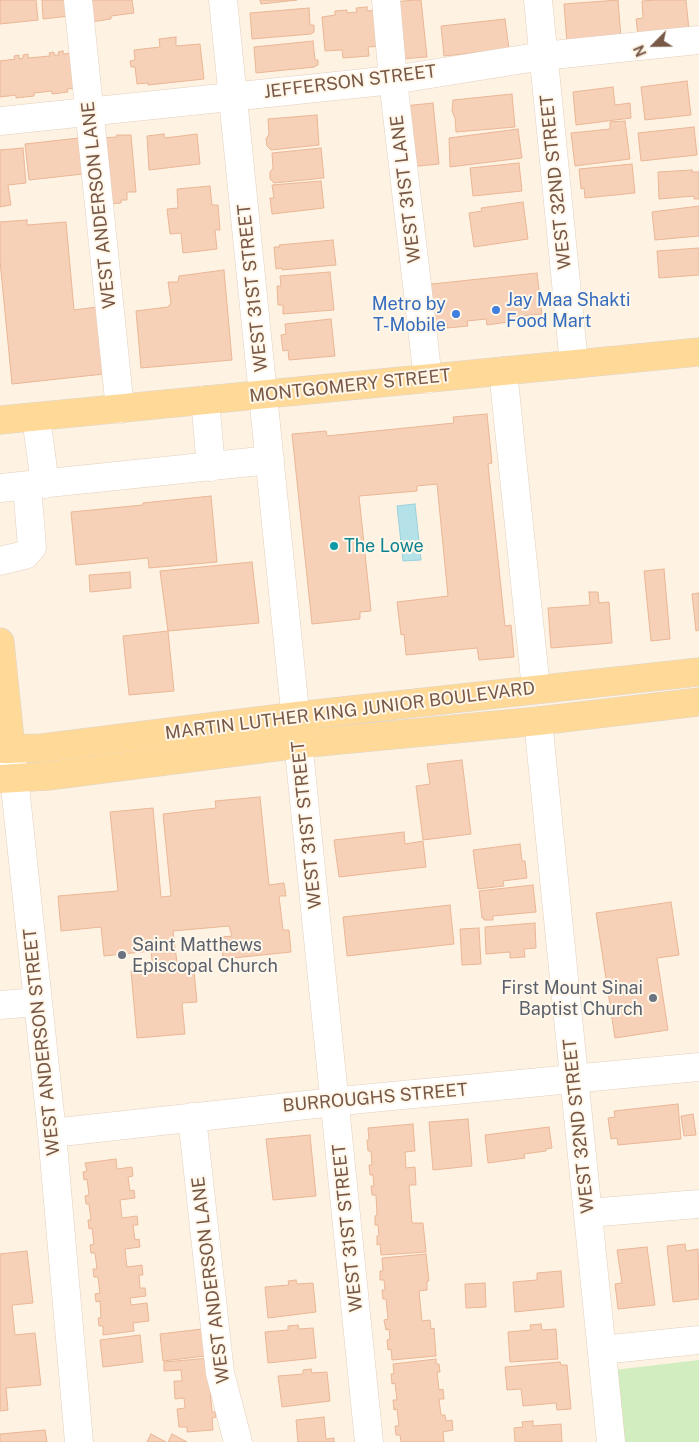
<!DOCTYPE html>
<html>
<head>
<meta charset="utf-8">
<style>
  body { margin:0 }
  #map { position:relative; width:699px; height:1442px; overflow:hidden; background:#fef3e2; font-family:"Public Sans",sans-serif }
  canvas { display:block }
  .north { position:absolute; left:629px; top:20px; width:50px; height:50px; -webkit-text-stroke:4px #fff7ea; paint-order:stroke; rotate:247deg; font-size:14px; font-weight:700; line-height:20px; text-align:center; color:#785846 }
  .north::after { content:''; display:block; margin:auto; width:18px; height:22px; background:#785846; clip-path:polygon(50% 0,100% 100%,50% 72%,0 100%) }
</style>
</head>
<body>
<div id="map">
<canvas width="699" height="1442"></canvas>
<div class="north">N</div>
</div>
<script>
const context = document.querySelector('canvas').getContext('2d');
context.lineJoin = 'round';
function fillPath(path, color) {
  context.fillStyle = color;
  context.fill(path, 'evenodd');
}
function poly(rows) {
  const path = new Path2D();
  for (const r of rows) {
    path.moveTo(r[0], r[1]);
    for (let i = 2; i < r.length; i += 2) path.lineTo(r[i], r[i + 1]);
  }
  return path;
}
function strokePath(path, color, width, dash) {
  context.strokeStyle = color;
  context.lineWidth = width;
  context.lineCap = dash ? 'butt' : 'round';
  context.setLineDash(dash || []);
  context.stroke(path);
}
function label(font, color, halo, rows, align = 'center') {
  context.font = font + ' "Public Sans",sans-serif';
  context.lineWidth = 4;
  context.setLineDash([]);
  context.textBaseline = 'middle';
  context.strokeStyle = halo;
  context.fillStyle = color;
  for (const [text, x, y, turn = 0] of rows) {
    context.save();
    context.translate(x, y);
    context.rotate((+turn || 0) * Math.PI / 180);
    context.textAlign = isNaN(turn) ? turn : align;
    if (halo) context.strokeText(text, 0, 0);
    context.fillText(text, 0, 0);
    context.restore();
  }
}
const green = poly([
  [699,1360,699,1442,623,1442,614,1370]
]);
const water = poly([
  [415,504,421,560,403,561,397,506,415,504]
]);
const building = poly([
  [0,0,36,0,38,20,0,24,0,0],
  [42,0,69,0,70,16,43,19,42,0],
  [89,0,132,0,134,13,111,16,111,19,91,22,89,0],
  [260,0,297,0,261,4,260,0],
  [414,0,421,0,427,57,399,59,394,2,414,0],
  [618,0,621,38,567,43,564,4,618,0],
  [655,0,686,0,689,30,638,35,636,19,643,18,642,1,655,0],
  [367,7,367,11,378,10,382,46,368,47,369,56,343,58,342,50,325,51,322,17,335,15,335,11,347,10,347,13,357,12,356,8,367,7],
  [309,8,310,25,314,25,314,32,311,34,252,39,250,13,309,8],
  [505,19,509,49,444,56,441,26,505,19],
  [176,37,176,46,200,44,204,79,148,85,148,83,137,84,135,67,131,67,130,61,135,60,134,50,160,47,159,39,176,37],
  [313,41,315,60,318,60,318,65,315,66,315,67,256,73,254,47,313,41],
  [63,51,63,54,75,53,78,88,67,89,68,92,52,94,52,91,34,93,34,96,16,98,16,95,0,97,0,61,15,59,14,56,19,55,19,59,23,58,23,55,28,54,28,58,50,56,49,53,54,52,54,55,59,55,58,52,63,51],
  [687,81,691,115,645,120,641,87,687,81],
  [613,87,615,105,630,103,631,118,576,125,573,92,613,87],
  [512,94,515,127,456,132,455,118,452,111,453,100,512,94],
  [433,103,439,164,409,167,404,106,433,103],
  [317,115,319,145,271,150,267,146,266,139,269,134,268,119,317,115],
  [625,121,630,159,575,166,571,133,610,129,610,122,625,121],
  [694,127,697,155,641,161,638,133,694,127],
  [518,129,522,158,450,167,449,138,518,129],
  [164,134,165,138,197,134,200,164,149,170,147,136,164,134],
  [117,135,131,135,136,192,127,192,127,200,121,200,121,203,109,204,102,138,117,137,117,135],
  [88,137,92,173,29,180,25,144,88,137],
  [23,148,26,183,8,185,11,205,0,207,0,150,23,148],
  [321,148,324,178,274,183,270,179,270,172,273,168,272,153,321,148],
  [519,163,522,191,473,196,470,168,519,163],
  [632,164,635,193,585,198,584,188,581,189,579,169,632,164],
  [692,170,692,172,699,172,699,199,694,199,694,196,659,199,658,172,692,170],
  [321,181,324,208,272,214,270,198,274,198,272,185,321,181],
  [210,186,212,205,218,205,220,230,215,230,217,249,183,253,181,233,170,234,167,209,178,208,177,189,210,186],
  [523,202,528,239,474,247,469,213,482,211,481,208,523,202],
  [699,206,699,236,655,240,652,212,699,206],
  [27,220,27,225,66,222,74,310,104,306,113,373,12,384,0,261,0,222,27,220],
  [333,240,336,265,282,270,282,268,276,269,274,247,280,247,279,245,333,240],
  [699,248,699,275,659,278,657,251,699,248],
  [224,270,232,360,141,368,136,311,168,307,171,303,168,282,178,282,179,276,224,270],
  [330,272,334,310,283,314,283,305,278,305,277,286,281,286,280,276,330,272],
  [537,273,542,314,507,317,508,322,487,325,486,319,467,321,468,326,447,328,447,324,426,326,422,285,537,273],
  [331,319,335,356,289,360,288,350,283,351,281,335,286,334,285,324,331,319],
  [487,414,492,463,488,464,505,626,511,625,514,657,479,660,477,648,406,655,404,634,401,635,397,602,448,596,437,484,417,486,417,491,359,496,371,611,360,612,360,619,312,624,292,434,326,431,327,436,454,423,453,417,487,414],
  [211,496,217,562,149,568,148,558,76,565,71,512,143,505,143,503,211,496],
  [252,562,259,623,168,631,160,571,252,562],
  [664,569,670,639,651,641,644,571,664,569],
  [130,572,131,588,90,592,89,575,130,572],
  [589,592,598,592,599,603,609,602,612,643,551,648,548,608,590,605,589,592],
  [699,593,699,630,696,631,692,594,699,593],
  [168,631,174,691,129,695,123,636,168,631],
  [462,760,471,834,423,840,416,786,430,784,427,764,462,760],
  [260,797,269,885,284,883,286,896,279,896,283,930,289,930,291,952,223,959,221,937,232,936,229,926,173,931,177,963,193,961,197,1002,182,1003,185,1034,137,1038,131,971,153,969,151,951,104,956,101,927,61,931,58,896,118,891,110,812,153,808,161,897,171,896,163,814,216,808,215,801,260,797],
  [404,832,405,844,423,841,426,867,339,877,334,840,404,832],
  [520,844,522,861,525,861,527,878,503,881,504,886,478,889,473,850,520,844],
  [533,885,536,912,493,916,493,920,484,920,484,918,482,918,479,891,533,885],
  [671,902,679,955,657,958,668,1030,615,1038,596,913,671,902],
  [450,905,454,944,347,956,343,917,450,905],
  [535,923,536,948,524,949,525,957,510,958,510,952,486,954,485,927,535,923],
  [479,928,481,964,462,965,460,929,479,928],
  [678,1104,681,1139,618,1145,617,1138,611,1139,608,1118,615,1117,614,1111,678,1104],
  [693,1114,696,1135,684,1136,681,1116,693,1114],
  [468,1119,472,1166,433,1170,429,1122,468,1119],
  [413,1124,415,1151,405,1152,406,1168,415,1167,416,1185,409,1185,412,1223,423,1223,426,1252,381,1255,380,1244,377,1245,377,1236,379,1235,378,1225,375,1225,375,1216,377,1215,376,1195,372,1195,371,1186,374,1186,373,1175,370,1175,369,1165,372,1165,371,1151,368,1151,367,1140,369,1140,368,1128,413,1124],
  [549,1127,552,1148,546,1149,546,1151,524,1154,525,1158,488,1163,485,1135,549,1127],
  [310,1135,316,1196,273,1200,266,1139,310,1135],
  [116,1159,117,1169,132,1167,133,1176,128,1177,130,1191,134,1190,135,1198,120,1200,122,1218,137,1216,138,1225,133,1225,135,1240,139,1239,140,1247,125,1249,127,1267,142,1265,143,1275,139,1275,140,1288,145,1288,146,1296,130,1298,131,1305,147,1303,149,1321,133,1323,134,1331,103,1335,103,1326,99,1326,98,1318,101,1318,100,1301,96,1302,95,1294,100,1293,98,1277,94,1277,93,1269,97,1269,95,1253,91,1253,90,1245,94,1244,92,1228,89,1229,88,1220,91,1220,89,1204,86,1204,85,1196,89,1195,87,1179,84,1180,83,1172,87,1171,85,1163,116,1159],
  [685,1244,686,1251,698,1249,699,1299,673,1302,667,1246,685,1244],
  [647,1247,655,1305,618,1309,615,1284,622,1283,617,1250,647,1247],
  [27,1251,33,1303,12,1305,15,1335,35,1333,41,1385,6,1388,8,1410,0,1411,0,1254,27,1251],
  [426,1254,429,1281,427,1281,427,1290,419,1291,422,1321,430,1320,431,1329,434,1328,436,1356,392,1360,391,1349,388,1350,387,1340,390,1339,389,1329,386,1330,384,1320,388,1319,386,1299,383,1299,382,1290,385,1290,384,1280,380,1280,380,1271,383,1271,382,1258,426,1254],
  [561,1271,564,1307,515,1312,513,1282,537,1280,537,1273,561,1271],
  [296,1280,297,1284,313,1283,316,1312,268,1318,265,1287,289,1285,288,1281,296,1280],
  [485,1283,486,1307,466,1308,465,1284,485,1283],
  [541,1324,542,1330,556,1329,558,1359,510,1362,508,1332,531,1330,530,1325,541,1324],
  [298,1325,299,1329,313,1328,316,1358,268,1363,265,1332,288,1330,288,1326,298,1325],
  [202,1329,205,1356,163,1361,160,1334,202,1329],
  [140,1335,143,1362,103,1367,100,1340,140,1335],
  [210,1358,213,1389,210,1389,212,1412,215,1412,216,1417,212,1418,213,1430,187,1432,187,1427,179,1427,177,1409,185,1408,184,1398,175,1399,174,1381,182,1381,181,1370,164,1371,164,1362,210,1358],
  [436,1359,436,1364,439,1364,440,1372,437,1372,439,1390,443,1389,444,1399,439,1399,441,1415,445,1415,446,1421,452,1420,453,1430,443,1432,444,1442,401,1442,400,1435,396,1435,395,1426,399,1426,397,1409,394,1410,393,1400,397,1400,395,1383,392,1384,391,1374,394,1374,393,1364,436,1359],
  [560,1362,561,1365,567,1365,571,1409,557,1410,556,1403,523,1406,521,1389,507,1390,505,1367,560,1362],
  [311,1369,312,1373,327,1372,330,1401,282,1407,278,1376,303,1374,303,1370,311,1369],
  [324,1417,326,1439,334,1438,334,1442,298,1442,296,1420,324,1417],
  [533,1421,533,1426,561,1424,562,1442,515,1442,514,1428,523,1427,522,1422,533,1421],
  [45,1430,47,1442,0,1442,0,1434,45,1430],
  [151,1434,166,1442,147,1442,151,1434],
  [172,1434,187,1442,168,1442,172,1434]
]);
const minor = poly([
  [78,0,120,409],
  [223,0,369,1442],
  [386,0,393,80,428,379],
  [538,0,574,364],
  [0,121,393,80,543,56,699,40],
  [503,371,536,689],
  [205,400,211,467],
  [36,417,45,484],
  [0,488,270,460],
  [0,561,25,555,32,547,27,486],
  [538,721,611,1442],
  [11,749,52,1133,79,1442],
  [0,1005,38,1002],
  [192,1117,220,1373,238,1442],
  [52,1133,361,1099,699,1067],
  [588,1213,699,1204],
  [602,1350,699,1340]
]);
const major = poly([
  [0,420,699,352],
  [0,642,11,749],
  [0,749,42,748,297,716,699,672],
  [0,779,48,776,299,744,538,721,699,702]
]);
const markers = [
  [496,310,5,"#3f7fe0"],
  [456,314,5,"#3f7fe0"],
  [334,546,5,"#0f9aa8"],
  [122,955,5,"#6b7280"],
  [653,998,5,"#6b7280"]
];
const streetNames = [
  ["JEFFERSON STREET",350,82,-7],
  ["WEST 32ND STREET",556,182,-96],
  ["WEST 31ST LANE",406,189,-97],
  ["WEST ANDERSON LANE",99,205,-96],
  ["WEST 31ST STREET",253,288,-96],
  ["MONTGOMERY STREET",350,386,-6],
  ["MARTIN LUTHER KING JUNIOR BOULEVARD",350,711,-7],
  ["WEST 31ST STREET",307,825,-96],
  ["WEST ANDERSON STREET",42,1042,-96],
  ["BURROUGHS STREET",375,1098,-5],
  ["WEST 32ND STREET",579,1126,-96],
  ["WEST 31ST STREET",348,1228,-96],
  ["WEST ANDERSON LANE",211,1280,-97]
];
const shopNames = [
  ["Jay Maa Shakti",506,300],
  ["Food Mart",506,321],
  ["Metro by",446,304,"right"],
  ["T-Mobile",446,325,"right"]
];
const cultureNames = [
  ["The Lowe",344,546]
];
const worshipNames = [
  ["Saint Matthews",132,945],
  ["Episcopal Church",132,966],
  ["First Mount Sinai",643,988,"right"],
  ["Baptist Church",643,1009,"right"]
];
fillPath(green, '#d2edbf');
fillPath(water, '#b5e1e9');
strokePath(water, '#9ad1dc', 1);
fillPath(building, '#f6d0b7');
strokePath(building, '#eab696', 1);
strokePath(minor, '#e3cfbd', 29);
strokePath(major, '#dcd4cf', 29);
strokePath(minor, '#fff', 28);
strokePath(major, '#ffd998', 28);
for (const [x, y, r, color] of markers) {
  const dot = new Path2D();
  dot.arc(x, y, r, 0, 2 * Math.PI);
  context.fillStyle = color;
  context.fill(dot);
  strokePath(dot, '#fff7ea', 2);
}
label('18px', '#785846', '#fff7ea', streetNames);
label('18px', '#366cbe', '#fff7ea', shopNames, 'left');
label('18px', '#0d838f', '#fff7ea', cultureNames, 'left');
label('18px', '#5b616d', '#fff7ea', worshipNames, 'left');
</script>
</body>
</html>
